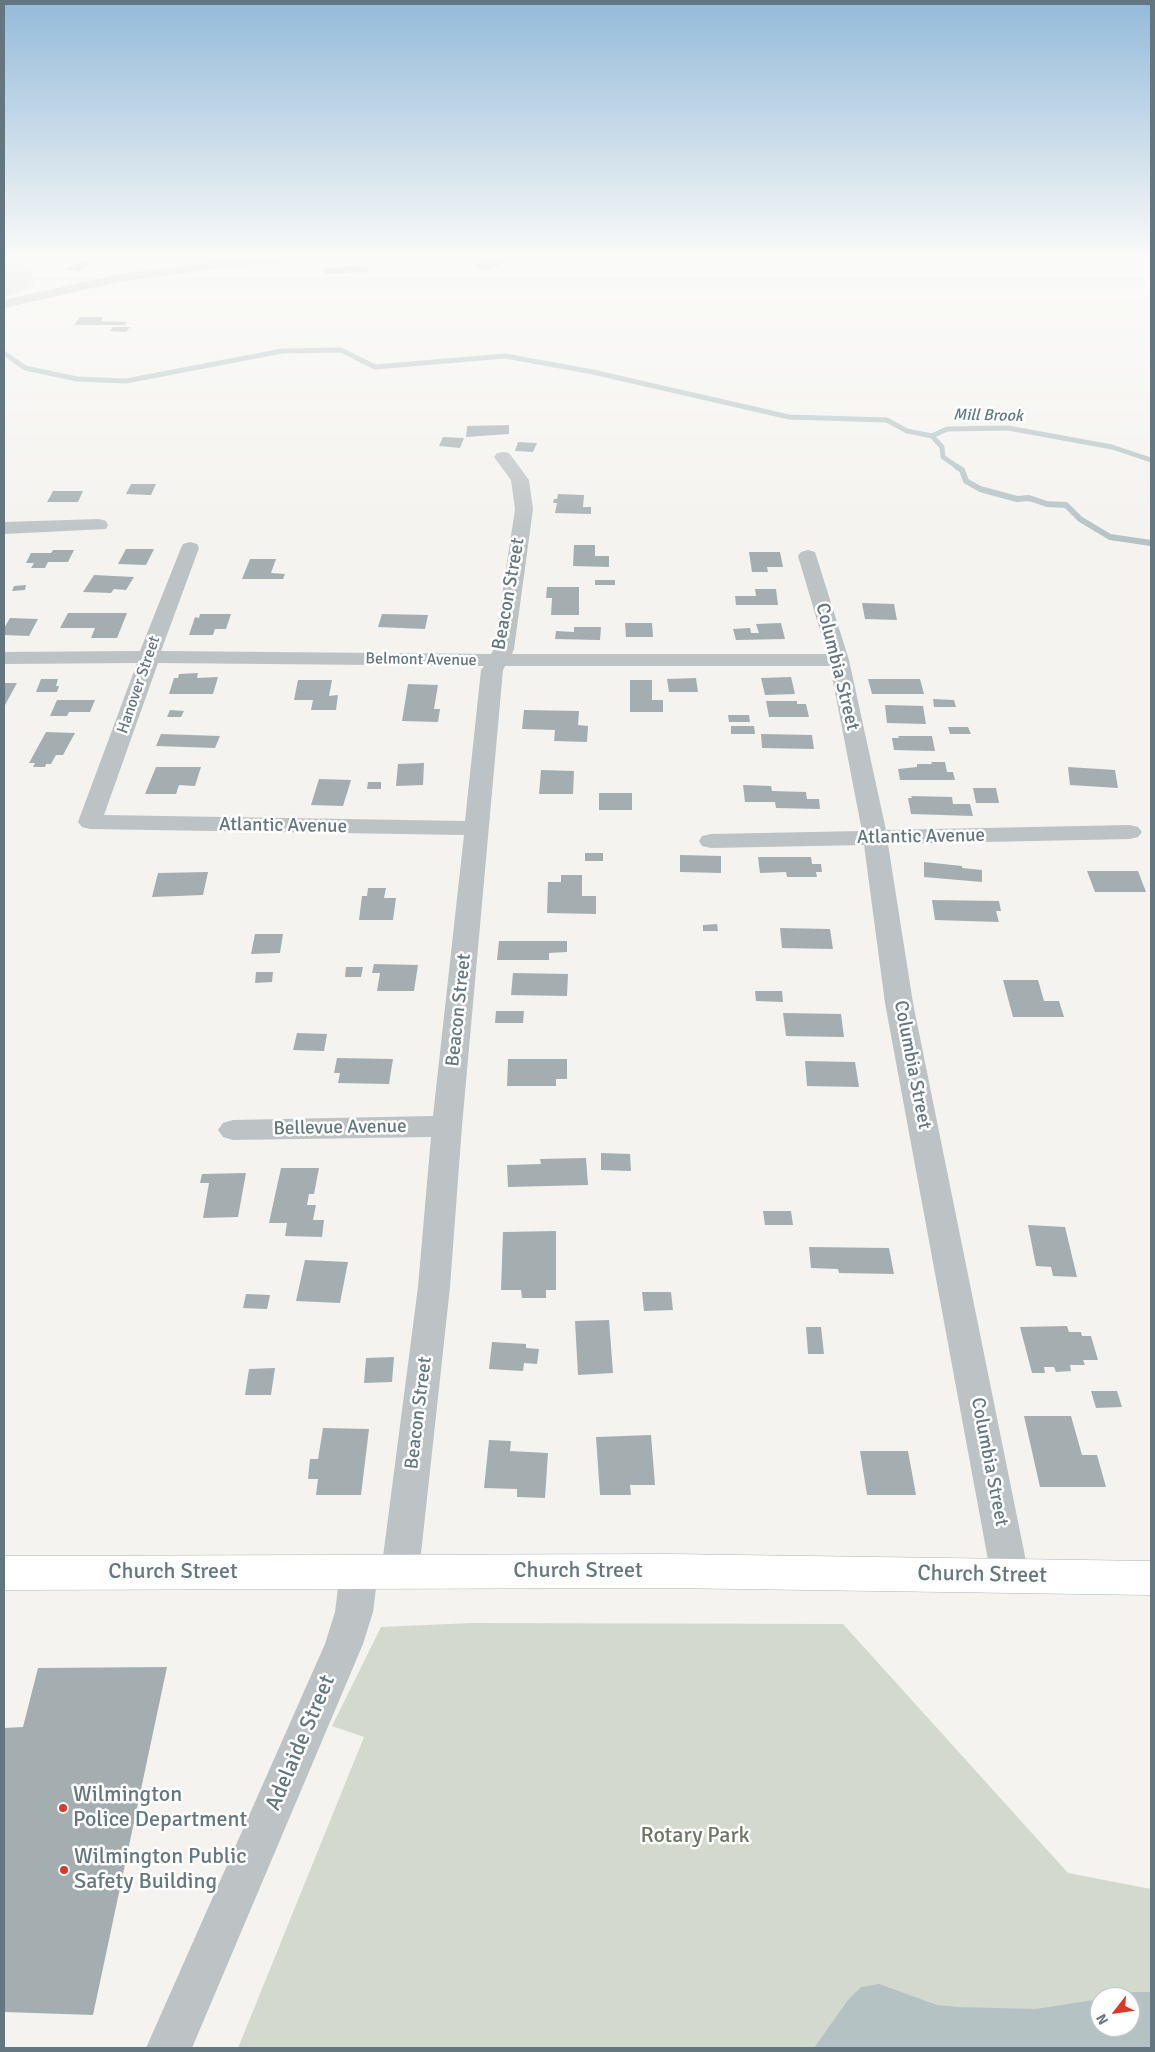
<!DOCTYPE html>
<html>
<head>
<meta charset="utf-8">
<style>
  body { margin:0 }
  #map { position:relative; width:1155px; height:2052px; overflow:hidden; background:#f4f3f0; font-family:Signika,sans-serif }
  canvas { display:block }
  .frame { position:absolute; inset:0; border:5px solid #647780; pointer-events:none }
  .north { position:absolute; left:1090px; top:1987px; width:50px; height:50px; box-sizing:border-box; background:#fff; border:1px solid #c1c9cc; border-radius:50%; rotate:240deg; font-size:14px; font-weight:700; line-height:20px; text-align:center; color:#647780 }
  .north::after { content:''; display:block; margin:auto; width:18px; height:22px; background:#da3929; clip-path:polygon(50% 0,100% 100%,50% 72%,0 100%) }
</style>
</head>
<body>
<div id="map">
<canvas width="1155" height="2052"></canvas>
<div class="frame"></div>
<div class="north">N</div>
</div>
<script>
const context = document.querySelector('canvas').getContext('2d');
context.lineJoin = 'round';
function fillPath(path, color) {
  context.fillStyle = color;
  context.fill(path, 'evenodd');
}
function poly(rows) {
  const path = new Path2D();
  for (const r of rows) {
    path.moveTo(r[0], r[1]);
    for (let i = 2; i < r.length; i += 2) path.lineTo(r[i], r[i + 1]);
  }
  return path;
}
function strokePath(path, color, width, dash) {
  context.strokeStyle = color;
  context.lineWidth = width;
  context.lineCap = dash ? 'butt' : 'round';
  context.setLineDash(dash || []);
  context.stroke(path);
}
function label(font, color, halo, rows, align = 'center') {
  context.font = font + ' Signika,sans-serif';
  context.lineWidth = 5;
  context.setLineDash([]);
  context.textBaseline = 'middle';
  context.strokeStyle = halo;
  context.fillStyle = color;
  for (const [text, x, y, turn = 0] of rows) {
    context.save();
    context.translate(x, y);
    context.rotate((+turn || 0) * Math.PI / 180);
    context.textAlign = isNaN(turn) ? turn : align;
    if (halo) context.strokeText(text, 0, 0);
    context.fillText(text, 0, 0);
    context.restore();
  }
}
const green = poly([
  [4,259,16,260,30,266,33,269,32,275,34,283,28,289,4,297],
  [472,1623,843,1624,1068,1873,1151,1889,1151,2048,238,2048,364,1737,332,1726,381,1627],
  [1100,1997,1130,1997,1130,2027,1100,2027]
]);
const water = poly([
  [879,1984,937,2005,957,2007,1036,2009,1100,1999,1100,2027,1130,2027,1130,1997,1110,1997,1128,1992,1151,1992,1151,2048,814,2048,848,2000,861,1987]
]);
const streamFar1 = poly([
  [4,353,25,368,77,379,126,381,282,351,341,350,375,367,505,356,593,372,789,417,887,420,907,431,932,436,947,429,1008,428,1112,447,1151,460],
  [932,436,942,447,943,457,959,468]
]);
const stream = poly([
  [957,467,962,470,966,481,980,489,1017,499,1029,498,1047,504,1066,505,1080,519,1110,537,1151,543]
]);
const building = poly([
  [490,259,504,263,487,270,474,266],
  [78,262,90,263,79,271,67,270],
  [357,266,367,267,369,272,325,274,323,268],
  [80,317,103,317,101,321,127,322,125,325,74,325],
  [113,327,130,327,126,332,110,331],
  [509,425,509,434,466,437,467,426],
  [443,437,464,438,460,448,439,446],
  [518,442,537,443,533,452,515,451],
  [131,484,156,484,151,495,126,494],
  [53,491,83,491,78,502,47,502],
  [558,494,584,495,583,507,591,507,591,514,555,513,557,503,553,503,554,499,557,499],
  [574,545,595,545,595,556,609,556,609,567,573,566],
  [126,549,154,549,146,565,118,564],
  [53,550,74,550,68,562,48,562,45,568,31,568,34,563,26,563,31,553,51,553],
  [749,552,780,552,783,567,767,567,768,572,752,572],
  [250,559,276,559,271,573,285,574,283,579,242,579],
  [94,575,134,577,126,590,114,589,111,593,83,592],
  [595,580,615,580,615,585,595,585],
  [26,585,25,590,12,591,14,586],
  [547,587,579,587,579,615,551,615,552,598,546,598],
  [755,589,776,589,778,605,736,605,735,596,756,596],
  [862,603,894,604,897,620,865,619],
  [68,613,127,613,117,638,91,638,95,628,60,628],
  [200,614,231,614,226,629,215,629,213,635,189,635,195,617,199,618],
  [382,614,428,615,425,629,378,627],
  [10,618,38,619,29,636,4,635,4,628],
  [625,623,652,623,653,637,626,637],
  [781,623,785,639,736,640,733,629,750,628,751,633,759,633,756,624],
  [574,627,601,627,600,640,555,639,556,631,574,632],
  [198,673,197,678,218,677,213,694,169,694,174,678,178,678,179,674],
  [791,677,795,694,765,695,761,678],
  [696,678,698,692,669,692,667,679],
  [41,679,58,679,56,686,59,686,57,692,36,692],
  [868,679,920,679,924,694,872,694],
  [298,680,332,680,329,696,338,695,336,710,311,710,313,700,294,700],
  [630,680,652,680,652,700,663,700,663,712,630,712],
  [4,683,17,683,4,707],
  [408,684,438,685,434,709,440,709,438,722,402,721],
  [933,699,954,700,956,707,934,707],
  [57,700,95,700,90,712,69,712,67,716,50,716],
  [766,701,797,701,797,704,806,704,809,717,769,717],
  [885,705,923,706,926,724,887,723],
  [170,710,184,711,181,717,167,717],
  [524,710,579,711,578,725,588,726,587,742,554,741,555,730,522,729],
  [728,715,749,715,750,722,729,722],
  [731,726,754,726,755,734,731,734],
  [948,727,968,727,971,734,950,734],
  [46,732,75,733,63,755,56,755,51,764,46,764,45,767,33,767,35,763,29,763],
  [161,734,220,736,215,748,156,746],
  [761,734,812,735,814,749,762,748],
  [898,736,932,736,935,751,894,750,892,738,899,738],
  [931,762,945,762,947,772,953,772,955,780,900,780,898,769,917,767,917,764,932,764],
  [424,763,423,785,396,786,398,764],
  [156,767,201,767,195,786,179,785,176,794,145,794],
  [1068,767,1115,770,1118,788,1070,785],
  [541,770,574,771,573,794,539,794],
  [319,779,351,780,343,806,311,805],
  [368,782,381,782,381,789,367,789],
  [743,785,771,786,772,791,806,792,807,799,819,799,820,809,776,808,775,802,745,802],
  [973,788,996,788,999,803,976,803],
  [599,793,632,793,632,810,599,810],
  [911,796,952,797,953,804,970,804,973,816,911,814,908,798,912,798],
  [585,853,603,853,603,861,585,861],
  [680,855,721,856,721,873,680,872],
  [758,857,811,857,812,864,821,864,822,872,816,872,817,877,787,877,786,872,760,873],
  [924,862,962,866,962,868,982,870,982,882,924,877],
  [1087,871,1138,871,1146,892,1095,892],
  [208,872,203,895,152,897,158,873],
  [561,875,582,875,582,896,596,896,596,914,547,913,548,882,561,882],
  [368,888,386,888,384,898,396,898,393,920,359,920,362,896,367,896],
  [932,900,999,901,1001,911,996,911,999,922,935,920],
  [717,924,718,931,703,931,703,925],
  [780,928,830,929,833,949,782,948],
  [255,934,283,934,280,953,251,954],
  [499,941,567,941,567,952,549,953,549,960,497,960],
  [374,964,418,965,414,991,377,991,380,973,372,973],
  [346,967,363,967,361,977,345,977],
  [256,972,273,972,272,982,255,983],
  [513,973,568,974,567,996,511,995],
  [1003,980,1038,980,1044,1001,1059,1001,1064,1017,1013,1017],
  [755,991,782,991,783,1002,756,1001],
  [496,1011,524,1011,523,1023,495,1023],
  [783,1013,841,1014,844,1037,786,1036],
  [297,1033,327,1034,324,1051,293,1050],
  [337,1058,393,1059,389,1084,338,1083,340,1073,334,1073],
  [508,1059,567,1059,567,1079,556,1079,556,1086,507,1086],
  [805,1061,855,1062,859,1087,807,1086],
  [601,1153,630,1154,631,1171,601,1170],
  [586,1158,588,1185,508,1187,507,1165,541,1164,540,1159],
  [281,1168,319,1168,314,1194,309,1194,307,1205,316,1205,313,1220,324,1220,322,1237,285,1236,287,1223,269,1223],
  [246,1173,238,1217,203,1218,209,1183,200,1183,202,1174],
  [763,1211,791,1211,793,1225,765,1225],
  [1028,1225,1065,1227,1077,1277,1053,1276,1051,1267,1036,1266],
  [556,1231,556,1290,546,1290,546,1298,522,1298,521,1290,501,1290,503,1232],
  [809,1247,889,1248,894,1274,839,1273,838,1269,811,1268],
  [305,1260,348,1262,340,1303,296,1301],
  [642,1292,671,1292,673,1310,644,1311],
  [246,1294,270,1295,267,1309,243,1308],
  [609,1320,613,1373,578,1375,575,1321],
  [1067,1326,1069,1332,1081,1332,1082,1336,1091,1336,1098,1360,1083,1360,1085,1365,1070,1365,1071,1371,1056,1372,1054,1367,1044,1367,1045,1373,1032,1373,1020,1327],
  [806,1327,821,1327,824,1354,808,1354],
  [492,1342,526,1344,526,1348,539,1349,537,1364,524,1363,523,1371,489,1369],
  [394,1357,392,1382,364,1383,366,1358],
  [275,1368,271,1395,245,1395,249,1369],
  [1091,1391,1117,1391,1122,1407,1096,1408],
  [1024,1416,1071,1416,1082,1455,1097,1455,1106,1487,1040,1487],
  [323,1428,369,1429,361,1495,316,1495,318,1479,308,1479,310,1459,318,1459],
  [651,1435,655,1485,630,1485,631,1495,600,1495,596,1437],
  [489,1440,511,1441,510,1451,548,1453,545,1498,517,1497,517,1489,484,1488],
  [860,1451,908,1451,916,1495,867,1495],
  [167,1667,93,2015,4,2012,4,1728,23,1727,38,1668]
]);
const minor = poly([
  [241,259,287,259,280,263,206,270,119,282,4,308,4,300,119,274,241,259],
  [503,452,509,453,529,480,533,509,514,649,512,654,827,654,798,556,801,552,808,550,815,552,849,660,886,830,1130,825,1138,827,1142,832,1138,837,1130,839,888,844,913,1003,1029,1576,1023,1588,1010,1593,997,1588,991,1576,885,1003,864,845,711,848,702,846,699,841,702,836,711,834,862,831,830,666,505,666,503,670,462,1126,450,1287,419,1572,413,1584,400,1589,387,1584,381,1572,418,1287,431,1137,233,1140,223,1137,218,1130,223,1123,233,1120,433,1116,464,835,90,829,82,827,78,822,137,663,4,664,4,652,140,651,181,548,183,544,190,542,197,544,199,548,161,651,491,654,494,649,515,509,511,480,494,457,497,453,503,452],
  [158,663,484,666,481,670,465,821,104,815,158,663],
  [99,519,106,521,108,525,106,529,4,534,4,522,99,519],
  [359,1555,372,1560,378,1572,373,1612,363,1644,192,2048,146,2048,325,1644,335,1612,340,1572,346,1560,359,1555]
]);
const major = poly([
  [668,1554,1151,1561,1151,1595,668,1588,4,1590,4,1556,668,1554]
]);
const markers = [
  [63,1808,5,"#da3929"],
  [64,1870,5,"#da3929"]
];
const farWaternames = [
  ["Mill Brook",988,416,1]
];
const farStreetnames = [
  ["Belmont Avenue",421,660,1],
  ["Hanover Street",139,685,-71]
];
const streetNames = [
  ["Beacon Street",509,594,-80],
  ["Columbia Street",837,667,76],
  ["Atlantic Avenue",283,826,1],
  ["Atlantic Avenue",921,837,-1],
  ["Beacon Street",459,1010,-84],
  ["Columbia Street",912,1065,79],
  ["Bellevue Avenue",340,1128,-1],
  ["Beacon Street",419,1413,-83],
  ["Columbia Street",989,1462,79]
];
const nearStreetnames = [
  ["Church Street",578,1571],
  ["Church Street",173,1572],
  ["Church Street",982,1575,1],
  ["Adelaide Street",301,1743,-67]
];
const nearPoinames = [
  ["Wilmington",73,1795],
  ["Police Department",73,1820],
  ["Wilmington Public",74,1857],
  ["Safety Building",74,1882]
];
const nearParknames = [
  ["Rotary Park",695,1836]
];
fillPath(green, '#d4d9cf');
fillPath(water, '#b4c2c4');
strokePath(streamFar1, '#b4c2c4', 5);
strokePath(stream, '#b4c2c4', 6);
fillPath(building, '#a4aeb1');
strokePath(major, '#aeb4b7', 1);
fillPath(minor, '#bdc2c4');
fillPath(major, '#fff');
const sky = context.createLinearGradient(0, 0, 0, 546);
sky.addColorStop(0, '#93bada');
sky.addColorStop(0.47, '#fafaf8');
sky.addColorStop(1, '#fafaf800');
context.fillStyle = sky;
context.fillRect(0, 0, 1155, 546);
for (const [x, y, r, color] of markers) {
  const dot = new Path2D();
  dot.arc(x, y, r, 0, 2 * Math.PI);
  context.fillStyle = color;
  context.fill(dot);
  strokePath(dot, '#fff', 2);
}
label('italic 16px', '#5f7a7d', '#fff', farWaternames);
label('16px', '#647780', '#fff', farStreetnames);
label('19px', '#647780', '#fff', streetNames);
label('22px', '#647780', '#fff', nearStreetnames);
label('22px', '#647780', '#fff', nearPoinames, 'left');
label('22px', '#6a7763', '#fff', nearParknames);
</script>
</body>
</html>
